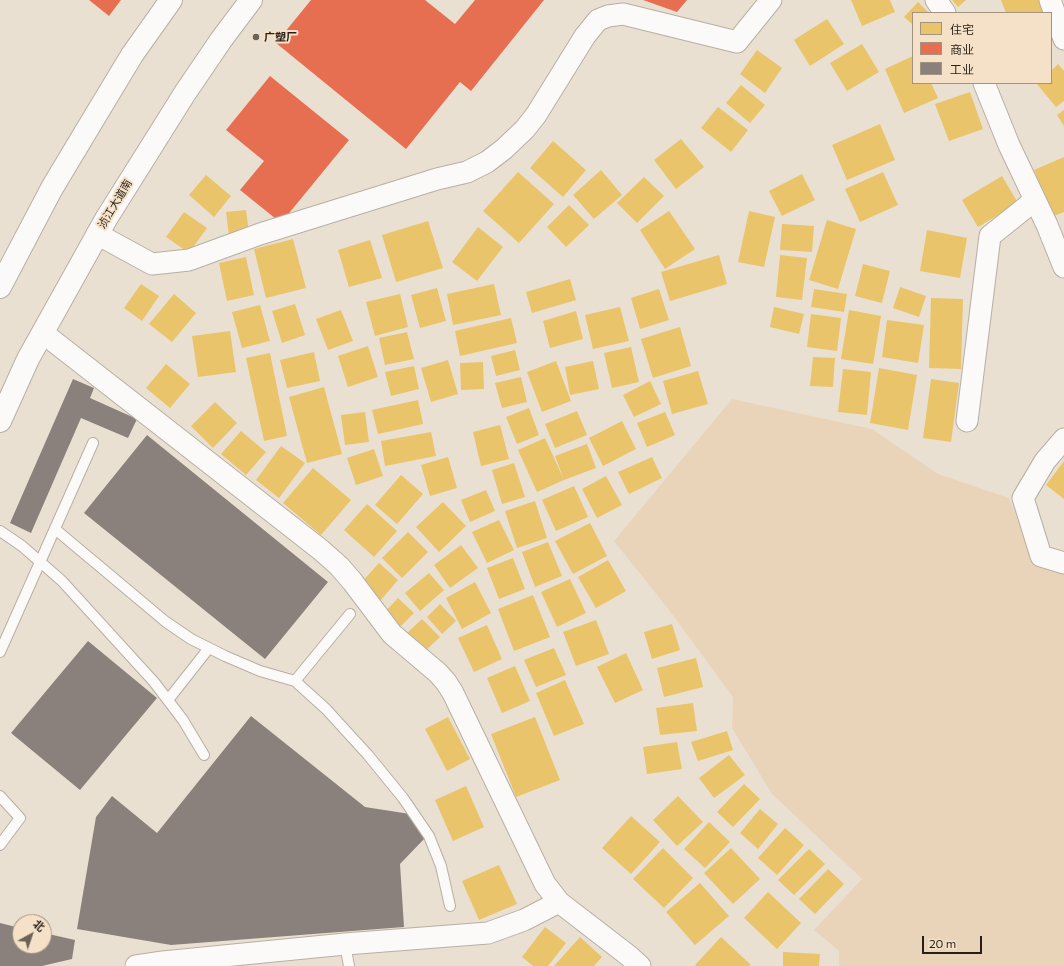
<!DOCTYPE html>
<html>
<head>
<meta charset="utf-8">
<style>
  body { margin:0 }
  #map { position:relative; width:1064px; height:966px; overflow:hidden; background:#eae0d2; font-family:Commissioner,"Noto Sans SC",sans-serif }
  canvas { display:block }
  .legend { position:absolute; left:912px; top:12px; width:140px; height:72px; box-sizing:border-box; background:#f5e1c8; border:1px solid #a39381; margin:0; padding:5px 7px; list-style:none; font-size:12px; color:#271f16 }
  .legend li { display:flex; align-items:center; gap:8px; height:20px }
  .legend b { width:20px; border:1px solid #a39381 }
  .north { position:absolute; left:12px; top:914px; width:40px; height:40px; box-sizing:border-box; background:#f5e1c8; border:1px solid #a39381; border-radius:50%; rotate:40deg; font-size:11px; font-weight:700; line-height:16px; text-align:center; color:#271f16 }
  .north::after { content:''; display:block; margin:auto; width:14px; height:18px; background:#6b6358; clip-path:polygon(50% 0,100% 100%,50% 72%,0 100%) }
  .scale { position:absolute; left:922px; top:936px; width:60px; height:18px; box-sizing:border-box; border:2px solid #271f16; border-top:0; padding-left:5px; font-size:12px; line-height:14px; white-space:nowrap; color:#271f16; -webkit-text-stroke:3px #f5e1c8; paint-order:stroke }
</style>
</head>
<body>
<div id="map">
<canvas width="1064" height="966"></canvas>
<ul class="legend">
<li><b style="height:11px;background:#e9c46a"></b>住宅</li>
<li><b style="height:11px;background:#e76f51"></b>商业</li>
<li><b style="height:11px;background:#8a817c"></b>工业</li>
</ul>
<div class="north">北</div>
<div class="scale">20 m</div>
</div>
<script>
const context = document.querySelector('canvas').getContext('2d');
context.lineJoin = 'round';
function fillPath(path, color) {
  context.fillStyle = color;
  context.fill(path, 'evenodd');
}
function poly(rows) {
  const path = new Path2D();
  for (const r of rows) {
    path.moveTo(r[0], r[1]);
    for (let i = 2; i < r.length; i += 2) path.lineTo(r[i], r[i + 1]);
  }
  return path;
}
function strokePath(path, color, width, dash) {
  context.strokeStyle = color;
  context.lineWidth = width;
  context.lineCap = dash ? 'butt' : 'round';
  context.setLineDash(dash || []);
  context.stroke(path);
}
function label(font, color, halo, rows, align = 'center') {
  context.font = font + ' Commissioner,"Noto Sans SC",sans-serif';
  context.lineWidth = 4;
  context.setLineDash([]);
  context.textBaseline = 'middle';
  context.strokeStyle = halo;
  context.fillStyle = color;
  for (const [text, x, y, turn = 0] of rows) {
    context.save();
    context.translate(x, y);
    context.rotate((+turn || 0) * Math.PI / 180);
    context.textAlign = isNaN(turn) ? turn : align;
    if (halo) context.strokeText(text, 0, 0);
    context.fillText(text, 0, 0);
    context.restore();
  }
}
const green = poly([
  [732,399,872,429,938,474,1009,498,1034,560,1064,568,1064,966,839,966,839,951,814,930,862,879,772,794,732,728,733,697,666,606,614,541]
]);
const homes = poly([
  [851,0,890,0,895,12,862,26],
  [952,0,966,0,958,7],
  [1001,0,1041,0,1045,13,1006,13],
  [918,2,929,13,913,13,913,25,904,17],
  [827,19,844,44,810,66,794,40],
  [862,44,879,72,847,91,830,63],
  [757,50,782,68,765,93,740,74],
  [913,56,913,83,931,83,938,98,904,113,885,69],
  [1058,64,1064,71,1064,101,1056,107,1036,83,1051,83,1051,71],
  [741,85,765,105,750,123,726,103],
  [970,92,983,129,949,141,935,104],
  [718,107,748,130,731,152,701,128],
  [1064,110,1064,126,1057,115],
  [880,124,895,160,847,180,832,145],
  [681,139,704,167,676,189,654,160],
  [553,141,586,170,563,197,530,168],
  [1064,157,1064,212,1054,216,1034,170],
  [601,170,622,195,594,219,573,195],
  [518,172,554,204,519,243,483,211],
  [883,172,898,205,860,222,845,189],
  [802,174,815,200,782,216,769,191],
  [206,175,231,196,214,217,189,195],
  [1002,176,1018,203,978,227,962,200],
  [644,177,664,196,637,223,617,203],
  [569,205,589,225,566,247,547,227],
  [246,210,249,233,229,236,226,212],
  [669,211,695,249,665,269,640,230],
  [749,211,775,217,764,267,738,262],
  [184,212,207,228,189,253,166,237],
  [827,220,856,229,838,289,809,280],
  [428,221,443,268,396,282,382,235],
  [782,224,814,226,812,252,780,250],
  [478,227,503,247,477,281,452,262],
  [927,230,967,238,960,278,920,271],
  [293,239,306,288,266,298,254,249],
  [370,240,382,278,349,287,338,250],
  [719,255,727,284,670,301,661,272],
  [780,255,807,258,802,300,776,297],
  [246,257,254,295,227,301,219,263],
  [863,264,890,271,882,303,855,296],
  [570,279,576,300,532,313,526,292],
  [141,284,159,296,142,321,124,308],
  [494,284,501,315,453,325,447,294],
  [900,287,926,296,919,317,893,308],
  [437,288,446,321,420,328,411,295],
  [659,289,669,320,640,329,631,298],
  [814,289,847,294,844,312,811,307],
  [174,294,196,313,172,342,149,324],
  [400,294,408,327,375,336,366,302],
  [931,298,963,299,961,369,929,368],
  [295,304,305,335,282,343,272,311],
  [260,305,270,341,242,348,232,312],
  [620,307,629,341,593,349,585,315],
  [774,307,804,314,799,334,770,327],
  [341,310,353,341,328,350,316,319],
  [849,310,881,316,873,364,841,359],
  [576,311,583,339,550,348,543,321],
  [811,314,841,318,837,351,807,347],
  [511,318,517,343,460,356,455,331],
  [887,320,924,325,918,363,882,357],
  [680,327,691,366,653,378,641,339],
  [230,331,236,372,198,377,192,336],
  [407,332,414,359,385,365,379,338],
  [368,346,378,377,348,387,338,356],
  [631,347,639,382,612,388,604,353],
  [515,350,520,370,496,376,491,356],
  [314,352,320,381,287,388,280,360],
  [270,353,287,436,264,441,246,358],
  [813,357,835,358,833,387,810,386],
  [448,360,458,394,431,402,421,368],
  [556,361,571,401,542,412,527,372],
  [593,361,599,389,570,395,565,367],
  [483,362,484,389,461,390,460,363],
  [166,364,190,384,170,408,146,388],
  [414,366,419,389,391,396,385,372],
  [879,368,917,375,908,430,870,423],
  [843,369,871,372,867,415,838,412],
  [698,371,708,404,672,414,663,381],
  [521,377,527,402,502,408,495,383],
  [931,379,959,383,951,442,923,438],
  [650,381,661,404,634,417,623,395],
  [324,387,342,454,307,463,289,397],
  [418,400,423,424,378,434,372,410],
  [215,402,237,423,213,448,191,426],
  [529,408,539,435,517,444,506,417],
  [577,411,587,435,555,448,545,424],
  [365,412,369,442,345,445,341,415],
  [665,412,675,435,647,447,637,423],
  [622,421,636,449,603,466,589,438],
  [500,425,509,459,481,466,473,432],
  [241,431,266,452,246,475,221,454],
  [431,432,436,456,385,466,381,441],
  [545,438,564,480,537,492,518,450],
  [587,444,596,468,564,480,555,456],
  [281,446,305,463,279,498,256,480],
  [374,449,383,476,356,485,347,458],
  [448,457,457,488,430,496,421,465],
  [652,457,662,478,629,494,618,472],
  [1064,461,1064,499,1046,485],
  [514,463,525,497,502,504,492,470],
  [313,468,351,500,321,535,283,503],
  [401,475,423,494,397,524,375,505],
  [606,476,622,505,597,518,582,489],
  [574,486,588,517,556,531,542,500],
  [486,490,495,511,470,522,461,500],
  [535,501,547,538,517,548,505,511],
  [443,502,466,526,439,552,416,527],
  [367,504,397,531,374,557,344,530],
  [499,520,514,550,487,563,472,532],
  [590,523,607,556,573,574,555,541],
  [408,532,428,552,402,578,382,558],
  [548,542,562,576,535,587,522,552],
  [461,545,478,568,450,588,434,565],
  [513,558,525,589,499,599,487,568],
  [608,560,626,591,596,608,578,577],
  [379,563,398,580,380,601,360,584],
  [429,573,444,590,420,611,405,593],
  [570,579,586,613,557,627,541,592],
  [475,582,491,613,462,629,446,598],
  [533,595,550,637,514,651,498,609],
  [398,598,414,613,397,630,382,615],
  [440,604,456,621,442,634,427,617],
  [422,619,440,637,422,654,404,636],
  [596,620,609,654,576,666,563,632],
  [672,624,680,650,652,659,644,632],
  [487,625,502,659,474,672,458,638],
  [554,648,566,675,536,687,524,660],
  [626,653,643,690,615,703,597,667],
  [696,658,703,687,664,697,657,668],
  [515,666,530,701,502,713,487,678],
  [565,680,584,724,554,736,536,693],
  [693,703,697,731,660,735,656,708],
  [448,717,470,759,447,771,425,729],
  [535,717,560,780,516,797,491,734],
  [727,731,733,750,698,761,691,742],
  [677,742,682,769,647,774,643,747],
  [729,755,745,775,714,798,699,778],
  [744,784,760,799,733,827,717,812],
  [466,786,484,827,453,841,435,800],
  [678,796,703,822,677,846,653,820],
  [760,809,778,824,758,849,740,833],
  [631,816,660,842,631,874,602,848],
  [709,822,730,842,705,868,684,849],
  [785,828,804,845,777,875,758,858],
  [663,848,693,878,664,908,633,879],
  [731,848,760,879,733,904,704,873],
  [809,849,825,864,794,895,778,880],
  [499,865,517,904,479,920,462,881],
  [828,869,844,884,815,914,799,899],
  [700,883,729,916,695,945,666,912],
  [768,892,801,923,777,949,744,918],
  [545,927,566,943,548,966,533,966,522,957],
  [580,937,602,957,594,966,554,966],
  [721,937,751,965,749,966,696,966,695,965],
  [783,952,820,954,819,966,783,966]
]);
const shops = poly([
  [89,0,121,0,109,16],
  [311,0,425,0,455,24,475,0,544,0,471,91,460,82,406,149,276,43],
  [643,0,687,0,677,12],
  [270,76,349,140,281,223,240,190,264,161,226,130]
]);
const industry = poly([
  [73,379,94,388,90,398,137,419,128,438,81,418,31,533,10,523],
  [147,435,328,582,265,659,84,513],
  [88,641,157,698,80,790,11,733],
  [251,716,365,807,410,814,425,838,400,864,404,927,171,945,77,929,96,817,112,796,157,833],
  [0,923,20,928,20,946,44,946,44,933,75,940,72,959,42,966,0,966]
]);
const service = poly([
  [55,529,166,622,191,639,225,656,260,671,295,681,326,709,368,755,403,798,429,836,441,866,450,906],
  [0,531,22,546,62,581,154,682,183,720,204,755],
  [0,652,93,443],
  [295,681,350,614],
  [168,700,209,648],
  [0,796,20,818,0,845],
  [345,944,349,966]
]);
const minor = poly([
  [936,0,945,13],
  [1050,0,1064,39],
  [984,83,1009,145,1047,225,1064,267],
  [97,234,152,264,189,260,260,234,437,179,467,172,487,162,504,149,525,129,536,115,585,36,598,20,608,16,623,14,737,42,771,0],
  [43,333,321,550,339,566,352,581,392,634,438,673,446,682,453,693,545,884,559,902,629,956,640,966],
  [967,421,990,236,1035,200],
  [1064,439,1045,461,1023,498,1041,556,1064,563],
  [136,966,163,962,345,944,488,933,524,920,559,902]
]);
const primary = poly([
  [0,287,52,188,91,123,132,55,171,0],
  [0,421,28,359,106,219,185,93,221,40,251,0]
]);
const markers = [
  [256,37,4,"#6b6358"]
];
const poiNames = [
  ["广塑厂",264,37]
];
const streetNames = [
  ["浈江大道南",115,204,-59]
];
fillPath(green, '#e9d4ba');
fillPath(homes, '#e9c46a');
fillPath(shops, '#e76f51');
fillPath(industry, '#8a817c');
strokePath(service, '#b7afa4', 12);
strokePath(minor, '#b7afa4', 23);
strokePath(primary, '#b7afa4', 24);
strokePath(service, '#fcfaf8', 10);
strokePath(minor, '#fcfaf8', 21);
strokePath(primary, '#fcfaf8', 22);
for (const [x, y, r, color] of markers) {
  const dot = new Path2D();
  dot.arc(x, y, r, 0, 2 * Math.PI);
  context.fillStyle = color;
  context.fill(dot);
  strokePath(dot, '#f5e1c8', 1.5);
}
label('bold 11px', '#271f16', '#f5e1c8', poiNames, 'left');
label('11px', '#271f16', '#f5e1c8', streetNames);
</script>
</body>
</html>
